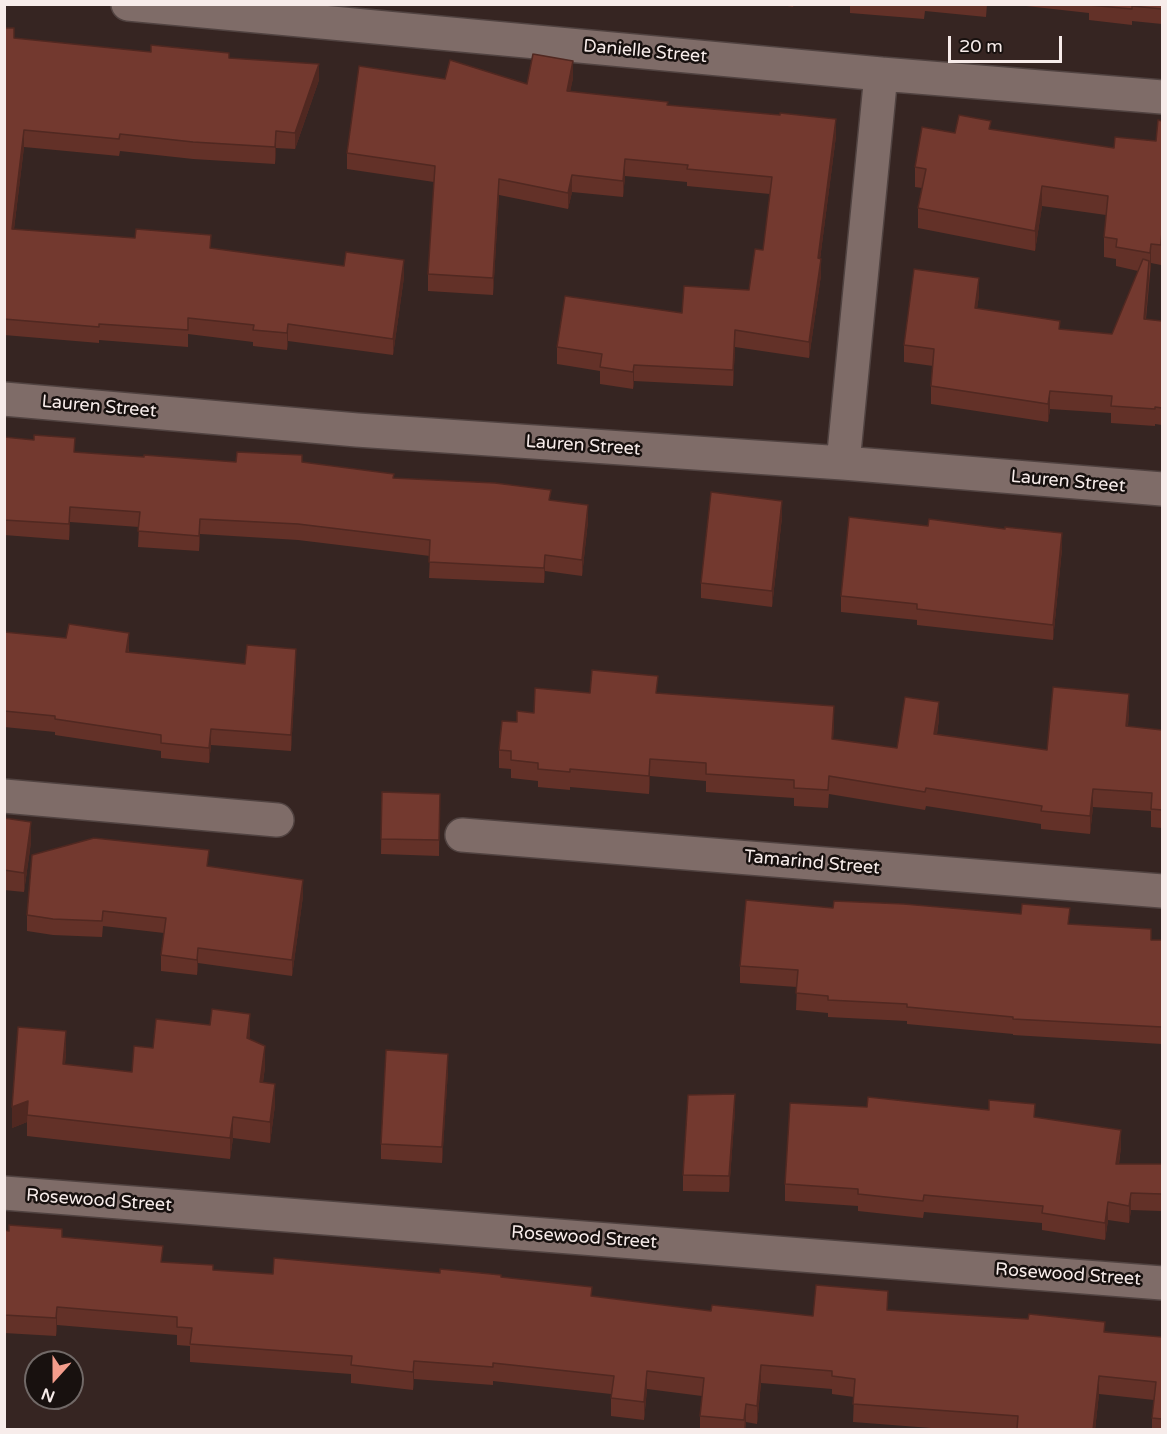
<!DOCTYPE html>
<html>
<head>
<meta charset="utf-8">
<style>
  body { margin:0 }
  #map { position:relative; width:1167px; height:1434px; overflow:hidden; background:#362522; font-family:"Varela Round",sans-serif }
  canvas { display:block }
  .frame { position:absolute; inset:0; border:6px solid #f7ecea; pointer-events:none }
  .north { position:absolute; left:24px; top:1350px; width:60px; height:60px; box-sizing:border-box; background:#18110f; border:2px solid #716967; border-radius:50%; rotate:201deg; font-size:16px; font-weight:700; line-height:24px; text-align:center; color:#f7ecea }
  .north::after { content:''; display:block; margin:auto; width:21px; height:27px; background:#f49d8c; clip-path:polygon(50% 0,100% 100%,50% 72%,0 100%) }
  .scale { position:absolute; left:948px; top:36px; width:114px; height:27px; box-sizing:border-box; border:3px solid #f7ecea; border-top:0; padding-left:8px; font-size:18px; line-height:21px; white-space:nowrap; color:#f7ecea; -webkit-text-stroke:4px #18110f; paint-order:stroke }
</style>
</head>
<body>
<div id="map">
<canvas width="1167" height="1434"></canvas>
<div class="frame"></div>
<div class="north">N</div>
<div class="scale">20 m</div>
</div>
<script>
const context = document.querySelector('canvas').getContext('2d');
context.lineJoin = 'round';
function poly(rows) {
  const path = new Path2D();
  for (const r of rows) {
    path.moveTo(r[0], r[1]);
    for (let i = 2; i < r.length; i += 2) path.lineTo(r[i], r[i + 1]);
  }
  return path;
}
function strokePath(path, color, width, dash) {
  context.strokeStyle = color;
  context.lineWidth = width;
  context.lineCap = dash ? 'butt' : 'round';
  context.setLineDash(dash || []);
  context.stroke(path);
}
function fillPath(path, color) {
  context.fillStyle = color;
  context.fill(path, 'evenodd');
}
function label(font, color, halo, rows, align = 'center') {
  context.font = font + ' "Varela Round",sans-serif';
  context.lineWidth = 5;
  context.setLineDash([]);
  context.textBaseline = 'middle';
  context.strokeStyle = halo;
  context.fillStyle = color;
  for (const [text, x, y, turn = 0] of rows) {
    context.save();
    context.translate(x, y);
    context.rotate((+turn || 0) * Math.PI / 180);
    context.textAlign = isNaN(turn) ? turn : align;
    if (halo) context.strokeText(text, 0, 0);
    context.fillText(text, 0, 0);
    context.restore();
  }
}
const street = poly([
  [128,4,881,74,1162,97],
  [4,399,357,430,843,463,1162,489],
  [843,463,881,74],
  [4,796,277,820],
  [462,835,1162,891],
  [4,1193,1162,1283]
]);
const wall = poly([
  [776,4,794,4,793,7],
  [850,4,987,4,986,17,925,11,924,19,850,13],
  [1008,4,1162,4,1162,24,1132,21,1132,25,1089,20,1089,13],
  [4,28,14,38,151,52,229,58,319,80,295,149,276,148,275,164,193,159,120,151,119,156,24,147,14,229,211,249,404,277,393,355,288,341,287,350,253,346,253,342,188,334,188,347,99,340,99,343,4,335],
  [573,78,570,91,668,105,836,136,820,259,821,275,809,358,735,347,733,386,634,381,633,389,600,384,600,371,557,364,557,347,682,313,749,290,763,250,770,194,687,186,687,182,625,176,623,197,572,192,568,209,499,195,493,295,428,291,428,274,434,182,347,169,347,153,527,84],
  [1162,121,1162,250,1161,265,1151,263,1146,319,1162,321,1162,425,1155,424,1155,426,1111,423,1111,413,1050,409,1048,422,931,404,931,386,933,366,904,362,904,345,979,295,977,308,1060,329,1112,334,1138,271,1116,266,1116,259,1104,257,1104,237,1106,215,1042,206,1035,251,918,228,918,208,922,188,915,187,915,167,955,133,991,129,1114,148,1156,141],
  [4,437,75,452,144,457,236,462,302,462,394,478,551,500,588,521,582,576,545,571,544,583,429,578,430,556,298,540,200,534,199,551,138,547,139,527,70,522,69,540,4,535],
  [782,517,772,607,701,598,701,583],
  [1062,549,1053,640,917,625,917,620,841,612,841,596],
  [4,632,129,648,129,652,245,664,296,664,291,751,211,745,209,763,161,758,161,751,55,735,55,732,4,727],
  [590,693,658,694,834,724,833,739,897,748,939,719,937,734,1047,750,1129,712,1128,726,1162,730,1162,828,1151,827,1151,811,1093,807,1090,834,1041,829,1041,824,926,806,925,810,829,794,828,808,794,806,794,798,706,792,706,781,650,776,649,794,570,787,570,790,538,787,538,781,511,778,511,769,499,768,499,750,517,722,534,713],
  [382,792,440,794,439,856,381,854],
  [4,818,31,842,24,892,4,890],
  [209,866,303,896,292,976,198,963,197,975,161,971,161,955,164,933,103,926,102,937,53,935,27,931,27,915],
  [833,908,1070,924,1151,940,1162,940,1162,1044,1013,1035,1013,1034,907,1024,907,1021,828,1017,828,1013,796,1010,797,987,740,983,740,966],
  [250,1035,249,1039,265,1067,263,1082,275,1105,270,1143,233,1138,230,1159,27,1136,27,1122,12,1128,66,1052,65,1064,132,1072,153,1048],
  [448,1070,442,1163,381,1159,381,1144],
  [735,1110,729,1192,683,1191,683,1175],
  [1035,1117,1121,1147,1119,1164,1162,1164,1162,1211,1131,1210,1129,1223,1108,1220,1105,1240,1042,1230,1042,1223,924,1212,923,1218,858,1211,858,1206,785,1201,785,1184],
  [4,1230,62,1237,163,1262,213,1270,273,1274,440,1273,501,1277,592,1296,711,1311,813,1316,888,1311,1162,1337,1162,1430,1152,1430,1152,1418,1154,1400,1099,1394,1095,1430,957,1430,853,1422,854,1397,832,1394,832,1389,761,1383,757,1424,746,1422,745,1430,700,1430,700,1416,702,1396,647,1389,644,1420,611,1416,611,1394,493,1381,493,1385,414,1379,413,1390,351,1383,351,1374,190,1362,190,1346,177,1345,177,1335,57,1325,56,1336,4,1333]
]);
const shadedWall = poly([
  [573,61,573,78,567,108,567,91],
  [319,64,319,80,295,149,295,133],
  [836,119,836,136,818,275,818,258],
  [24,130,24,147,12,245,12,229],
  [276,131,276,148,275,164,275,147],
  [625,159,625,176,623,197,623,181],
  [572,175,572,192,568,209,568,193],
  [499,179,499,195,493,295,493,278],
  [1042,186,1042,206,1035,251,1035,231],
  [1162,231,1162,250,1161,265,1161,245],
  [1151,244,1151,263,1150,273,1150,253],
  [821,259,821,275,809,358,809,342],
  [404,260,404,277,393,355,393,339],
  [1149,261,1149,278,1144,336,1144,319],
  [979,278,979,295,975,325,975,308],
  [288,324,288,341,287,350,287,333],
  [735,330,735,347,733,386,733,370],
  [634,365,634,381,633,389,633,372],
  [1050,391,1050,409,1048,422,1048,404],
  [782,501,782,517,772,607,772,591],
  [588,505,588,521,582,576,582,560],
  [70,507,70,522,69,540,69,524],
  [200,519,200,534,199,551,199,536],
  [1062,533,1062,549,1053,640,1053,625],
  [545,555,545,571,544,583,544,568],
  [129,633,129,648,126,667,126,652],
  [296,649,296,664,291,751,291,735],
  [1129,694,1129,712,1126,744,1126,726],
  [939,702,939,719,934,751,934,734],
  [834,706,834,724,832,757,832,739],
  [211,729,211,745,209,763,209,748],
  [650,759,650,776,649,794,649,776],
  [1093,789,1093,807,1090,834,1090,816],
  [31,822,31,842,24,892,24,873],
  [303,880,303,896,292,976,292,960],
  [198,948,198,963,197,975,197,960],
  [250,1014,250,1035,247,1059,247,1038],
  [66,1031,66,1052,63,1085,63,1064],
  [265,1046,265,1067,260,1103,260,1082],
  [448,1054,448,1070,442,1163,442,1147],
  [275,1084,275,1105,270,1143,270,1122],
  [735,1094,735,1110,729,1192,729,1176],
  [28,1101,27,1122,12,1128,12,1107],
  [233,1117,233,1138,230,1159,230,1138],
  [1121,1130,1121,1147,1116,1181,1116,1164],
  [1131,1193,1131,1210,1129,1223,1129,1206],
  [1108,1202,1108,1220,1105,1240,1105,1223],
  [57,1307,57,1325,56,1336,56,1318],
  [414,1361,414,1379,413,1390,413,1372],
  [761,1365,761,1383,757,1424,757,1406],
  [647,1371,647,1389,644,1420,644,1402],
  [1099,1376,1099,1394,1095,1430,1093,1430],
  [746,1404,746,1422,745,1430,744,1430]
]);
const building = poly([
  [1162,4,1162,9,1132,6,1132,9,1089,5,1162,4],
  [4,28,14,28,14,38,151,52,151,45,229,53,229,58,319,64,295,133,276,131,275,147,193,142,120,134,119,139,24,130,12,229,135,238,136,229,211,235,210,248,344,266,346,252,404,260,393,339,288,324,287,333,253,330,254,325,188,318,188,330,99,324,99,327,4,319,4,28],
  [533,54,573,61,567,91,668,102,667,105,780,115,780,113,836,119,818,258,821,259,809,342,735,330,733,370,634,365,633,372,600,367,602,354,557,347,565,296,682,313,684,286,749,290,755,249,763,250,772,177,687,169,688,165,625,159,623,181,572,175,568,193,499,179,493,278,428,274,435,166,347,153,359,66,445,79,450,60,527,84,533,54],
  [959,115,991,121,989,129,1114,148,1115,137,1156,141,1158,120,1162,121,1162,231,1161,245,1151,244,1150,253,1116,247,1117,239,1104,237,1108,196,1042,186,1035,231,918,208,926,169,915,167,922,127,955,133,959,115],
  [1143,259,1149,261,1144,319,1162,321,1162,408,1155,407,1155,409,1111,406,1112,396,1050,391,1048,404,931,386,934,349,904,345,914,269,979,278,975,308,1060,321,1059,329,1112,334,1143,259],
  [34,435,75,438,74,452,144,457,144,455,236,462,237,452,302,455,302,462,394,474,393,478,495,483,551,490,549,500,588,505,582,560,545,555,544,568,429,562,430,540,298,524,200,519,199,536,138,531,140,512,70,507,69,524,4,520,4,437,34,440,34,435],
  [711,492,782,501,772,591,701,583,711,492],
  [849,517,928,526,929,519,1005,529,1005,527,1062,533,1053,625,917,609,917,604,841,596,849,517],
  [69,624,129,633,126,652,245,664,247,645,296,649,291,735,211,729,209,748,161,743,161,735,55,719,55,716,4,711,4,632,66,638,69,624],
  [592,670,658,676,656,693,834,706,832,739,897,748,905,697,939,702,934,734,1047,750,1053,687,1129,694,1126,726,1162,730,1162,810,1151,809,1152,793,1093,789,1090,816,1041,811,1042,806,926,788,925,792,829,776,828,790,794,788,794,780,706,774,706,763,650,759,649,776,570,769,570,772,538,769,538,763,511,760,511,751,499,750,502,721,517,722,517,711,534,713,535,688,590,693,592,670],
  [382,792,440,794,439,840,381,839,382,792],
  [4,818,31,822,24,873,4,870,4,818],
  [94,838,209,850,207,866,303,880,292,960,198,948,197,960,161,955,166,918,103,911,102,921,53,919,27,915,32,855,94,838],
  [746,900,833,908,834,901,904,904,1021,914,1022,904,1070,908,1068,924,1151,929,1151,940,1162,940,1162,1027,1013,1019,1013,1017,907,1007,907,1004,828,1000,828,996,796,993,798,970,740,966,746,900],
  [212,1009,250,1014,247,1038,265,1046,260,1082,275,1084,270,1122,233,1117,230,1138,27,1115,28,1101,12,1107,18,1027,66,1031,63,1064,132,1072,134,1046,153,1048,156,1019,210,1025,212,1009],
  [386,1050,448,1054,442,1147,381,1144,386,1050],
  [735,1094,729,1176,683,1175,688,1095,735,1094],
  [868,1097,989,1110,989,1100,1035,1104,1034,1117,1121,1130,1116,1164,1162,1164,1162,1194,1131,1193,1129,1206,1108,1202,1105,1223,1042,1213,1043,1206,924,1195,923,1201,858,1194,858,1189,785,1184,790,1103,867,1107,868,1097],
  [9,1225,62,1229,62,1237,163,1246,161,1262,213,1265,213,1270,273,1274,274,1258,440,1273,440,1269,501,1275,501,1277,592,1287,591,1296,711,1311,712,1305,813,1316,816,1285,888,1291,887,1310,1028,1319,1029,1314,1105,1322,1104,1332,1162,1337,1162,1419,1152,1418,1156,1382,1099,1376,1093,1430,1019,1430,1017,1429,1018,1416,853,1404,855,1379,832,1376,832,1371,761,1365,757,1406,746,1404,744,1420,700,1416,704,1378,647,1371,644,1402,611,1398,614,1376,493,1363,493,1367,414,1361,413,1372,351,1365,352,1356,190,1344,192,1328,177,1327,177,1317,57,1307,56,1318,4,1315,4,1230,9,1231,9,1225]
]);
const streetNames = [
  ["Danielle Street",645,52,5],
  ["Lauren Street",99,407,5],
  ["Lauren Street",583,446,4],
  ["Lauren Street",1068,482,5],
  ["Tamarind Street",812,863,5],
  ["Rosewood Street",99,1201,4],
  ["Rosewood Street",584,1238,4],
  ["Rosewood Street",1068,1275,4]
];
strokePath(street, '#514341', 36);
strokePath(street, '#7f6c68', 33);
fillPath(wall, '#633128');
fillPath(shadedWall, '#502821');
fillPath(building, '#73392f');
strokePath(building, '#502821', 1.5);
label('18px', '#f7ecea', '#18110f', streetNames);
</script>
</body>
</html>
